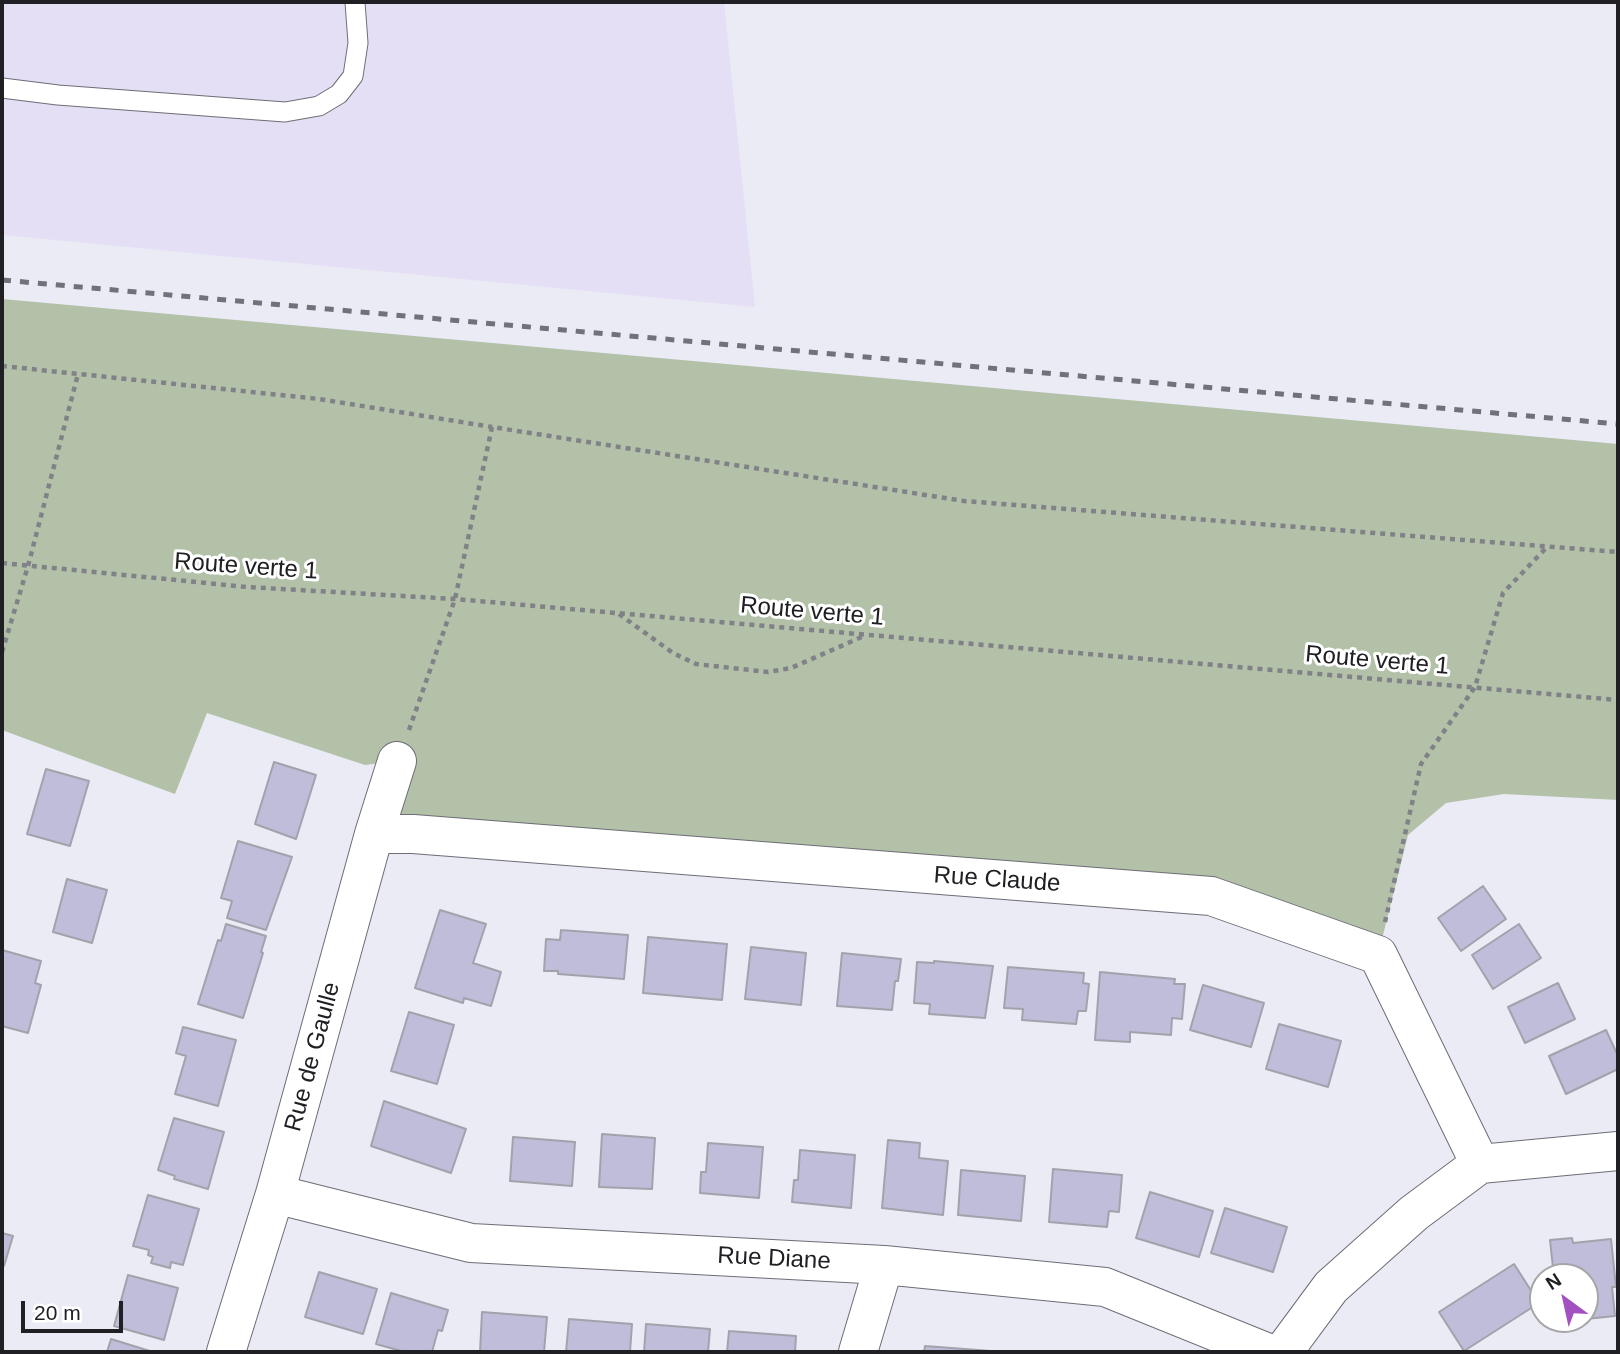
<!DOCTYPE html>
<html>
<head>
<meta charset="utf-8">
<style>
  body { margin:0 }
  #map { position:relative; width:1620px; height:1354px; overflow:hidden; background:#ebebf6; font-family:Helvetica,sans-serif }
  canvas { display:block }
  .frame { position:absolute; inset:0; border:4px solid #202024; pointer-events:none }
  .north { position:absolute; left:1529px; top:1263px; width:70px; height:70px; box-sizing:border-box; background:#fff; border:2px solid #a6a6a7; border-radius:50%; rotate:327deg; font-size:19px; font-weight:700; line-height:28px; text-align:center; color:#202024 }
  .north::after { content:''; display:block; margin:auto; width:24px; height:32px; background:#a351c0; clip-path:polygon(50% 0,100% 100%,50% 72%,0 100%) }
  .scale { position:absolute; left:21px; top:1301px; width:102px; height:32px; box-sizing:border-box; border:4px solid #202024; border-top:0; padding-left:9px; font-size:21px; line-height:24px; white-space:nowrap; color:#202024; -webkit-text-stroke:5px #fff; paint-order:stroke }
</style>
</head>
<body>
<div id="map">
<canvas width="1620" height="1354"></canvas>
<div class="frame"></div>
<div class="north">N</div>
<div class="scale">20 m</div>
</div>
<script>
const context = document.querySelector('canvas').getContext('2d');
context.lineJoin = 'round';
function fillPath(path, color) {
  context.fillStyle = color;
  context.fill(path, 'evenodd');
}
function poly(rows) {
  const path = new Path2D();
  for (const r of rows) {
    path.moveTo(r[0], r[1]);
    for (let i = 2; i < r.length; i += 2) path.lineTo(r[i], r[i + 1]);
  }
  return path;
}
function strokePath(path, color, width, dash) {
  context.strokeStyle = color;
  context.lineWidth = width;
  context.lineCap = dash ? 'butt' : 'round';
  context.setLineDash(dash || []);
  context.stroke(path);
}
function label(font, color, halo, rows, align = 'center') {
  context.font = font + ' Helvetica,sans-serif';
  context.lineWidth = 6;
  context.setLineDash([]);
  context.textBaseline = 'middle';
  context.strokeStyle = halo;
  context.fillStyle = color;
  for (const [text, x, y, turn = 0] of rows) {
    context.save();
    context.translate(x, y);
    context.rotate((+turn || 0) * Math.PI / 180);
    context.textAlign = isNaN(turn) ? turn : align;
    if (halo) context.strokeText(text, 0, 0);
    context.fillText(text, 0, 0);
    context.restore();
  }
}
const industrial = poly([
  [2,2,724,2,755,307,2,235]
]);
const green = poly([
  [2,299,1618,444,1618,800,1504,794,1446,803,1408,835,1378,955,1211,896,374,834,397,761,365,765,207,713,175,794,2,730]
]);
const building = poly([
  [274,762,316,775,296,839,255,824,274,762],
  [46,769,89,781,70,846,27,834,46,769],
  [238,841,292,857,266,930,227,918,232,901,221,898,238,841],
  [67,879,107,890,92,943,53,932,67,879],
  [1483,886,1506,919,1461,951,1438,918,1483,886],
  [440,910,486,924,473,963,501,972,491,1006,464,998,463,1003,415,988,440,910],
  [226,924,266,936,261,952,263,953,243,1018,198,1004,218,940,221,941,226,924],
  [1519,924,1541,958,1493,989,1472,955,1519,924],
  [561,930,628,935,624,979,558,974,558,971,544,971,546,939,560,940,561,930],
  [648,937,727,944,722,1000,643,993,648,937],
  [751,947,806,953,801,1005,745,999,751,947],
  [2,950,41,961,35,983,41,985,28,1033,2,1026,2,950],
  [842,953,901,959,898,981,895,981,892,1010,837,1006,842,953],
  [934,961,993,966,985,1018,929,1014,930,1004,914,1003,917,962,934,963,934,961],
  [1008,967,1084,973,1083,983,1089,984,1086,1011,1078,1011,1076,1024,1022,1020,1023,1009,1004,1008,1008,967],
  [1100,972,1175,979,1174,984,1185,984,1182,1019,1172,1018,1171,1035,1130,1032,1130,1042,1095,1040,1100,972],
  [1558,983,1575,1019,1525,1043,1508,1007,1558,983],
  [1203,985,1264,1003,1251,1047,1190,1030,1203,985],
  [409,1012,454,1025,437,1084,391,1071,409,1012],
  [1279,1024,1341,1041,1328,1087,1266,1069,1279,1024],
  [183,1027,236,1040,218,1106,175,1094,186,1056,176,1053,183,1027],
  [1606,1030,1618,1056,1618,1069,1566,1094,1549,1056,1606,1030],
  [384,1101,466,1129,451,1173,371,1146,384,1101],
  [174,1118,224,1132,208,1189,174,1179,175,1176,158,1170,174,1118],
  [602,1134,655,1138,652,1189,599,1187,602,1134],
  [513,1137,575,1142,572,1186,510,1181,513,1137],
  [888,1140,920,1143,919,1158,948,1161,943,1215,882,1208,888,1140],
  [708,1143,763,1147,759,1198,700,1193,701,1172,706,1172,708,1143],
  [800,1150,855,1155,851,1208,792,1202,794,1180,798,1180,800,1150],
  [1053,1169,1122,1175,1119,1212,1109,1211,1107,1227,1049,1222,1053,1169],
  [961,1170,1025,1176,1021,1221,958,1215,961,1170],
  [1150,1192,1213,1211,1199,1257,1136,1238,1150,1192],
  [148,1195,199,1209,183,1265,171,1262,170,1268,151,1263,153,1257,148,1255,149,1250,133,1246,148,1195],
  [1225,1208,1287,1227,1273,1272,1211,1253,1225,1208],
  [2,1233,13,1236,4,1266,2,1266,2,1233],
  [1572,1238,1573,1243,1611,1239,1616,1287,1612,1287,1615,1316,1576,1320,1585,1319,1585,1277,1554,1277,1550,1240,1572,1238],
  [1514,1264,1539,1303,1464,1351,1439,1312,1514,1264],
  [319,1272,377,1289,363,1334,305,1317,319,1272],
  [128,1275,178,1288,164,1340,114,1326,128,1275],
  [391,1293,448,1310,442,1331,438,1330,432,1352,405,1352,376,1344,391,1293],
  [482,1312,547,1317,544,1352,480,1352,482,1312],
  [569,1319,632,1324,630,1352,566,1352,569,1319],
  [646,1324,710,1329,708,1352,644,1352,646,1324],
  [729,1331,796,1336,795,1352,727,1352,729,1331],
  [111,1339,153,1352,107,1352,111,1339],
  [925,1346,991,1351,991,1352,924,1352,925,1346]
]);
const path = poly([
  [2,366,319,399,492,427],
  [2,563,247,587,455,599,1618,700],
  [619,614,673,653,696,664,768,672,791,668,864,636],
  [2,652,28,566,78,374],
  [409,730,455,599,492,427,964,501,1618,552],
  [1385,922,1421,764,1475,687,1503,593,1547,547]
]);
const lane = poly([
  [2,88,58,95,285,112,319,106,339,94,353,76,358,43,355,2]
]);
const street = poly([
  [374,834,413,834,1211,896,1378,955,1480,1164],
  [275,1194,471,1243,884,1265,1105,1287,1266,1352],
  [226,1352,275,1194,374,834,397,761],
  [858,1352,884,1265],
  [1283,1352,1331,1287,1414,1213,1480,1164,1618,1151]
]);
const rail = poly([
  [2,280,1618,424]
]);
const streetNames = [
  ["Route verte 1",246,567,4],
  ["Route verte 1",812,612,5],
  ["Route verte 1",1377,661,5],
  ["Rue Claude",997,880,4],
  ["Rue de Gaulle",313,1057,-75],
  ["Rue Diane",774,1259,3]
];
fillPath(industrial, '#e4dff5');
fillPath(green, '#b2c1a8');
fillPath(building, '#bfbdda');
strokePath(building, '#a2a2ab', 2);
strokePath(lane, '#6d6d76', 21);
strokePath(street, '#6d6d76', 40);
strokePath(path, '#818188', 4.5, [5, 5]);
strokePath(lane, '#fff', 19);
strokePath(street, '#fff', 38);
strokePath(rail, '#717178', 5, [9, 9]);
label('24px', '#202024', '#fff', streetNames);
</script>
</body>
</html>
